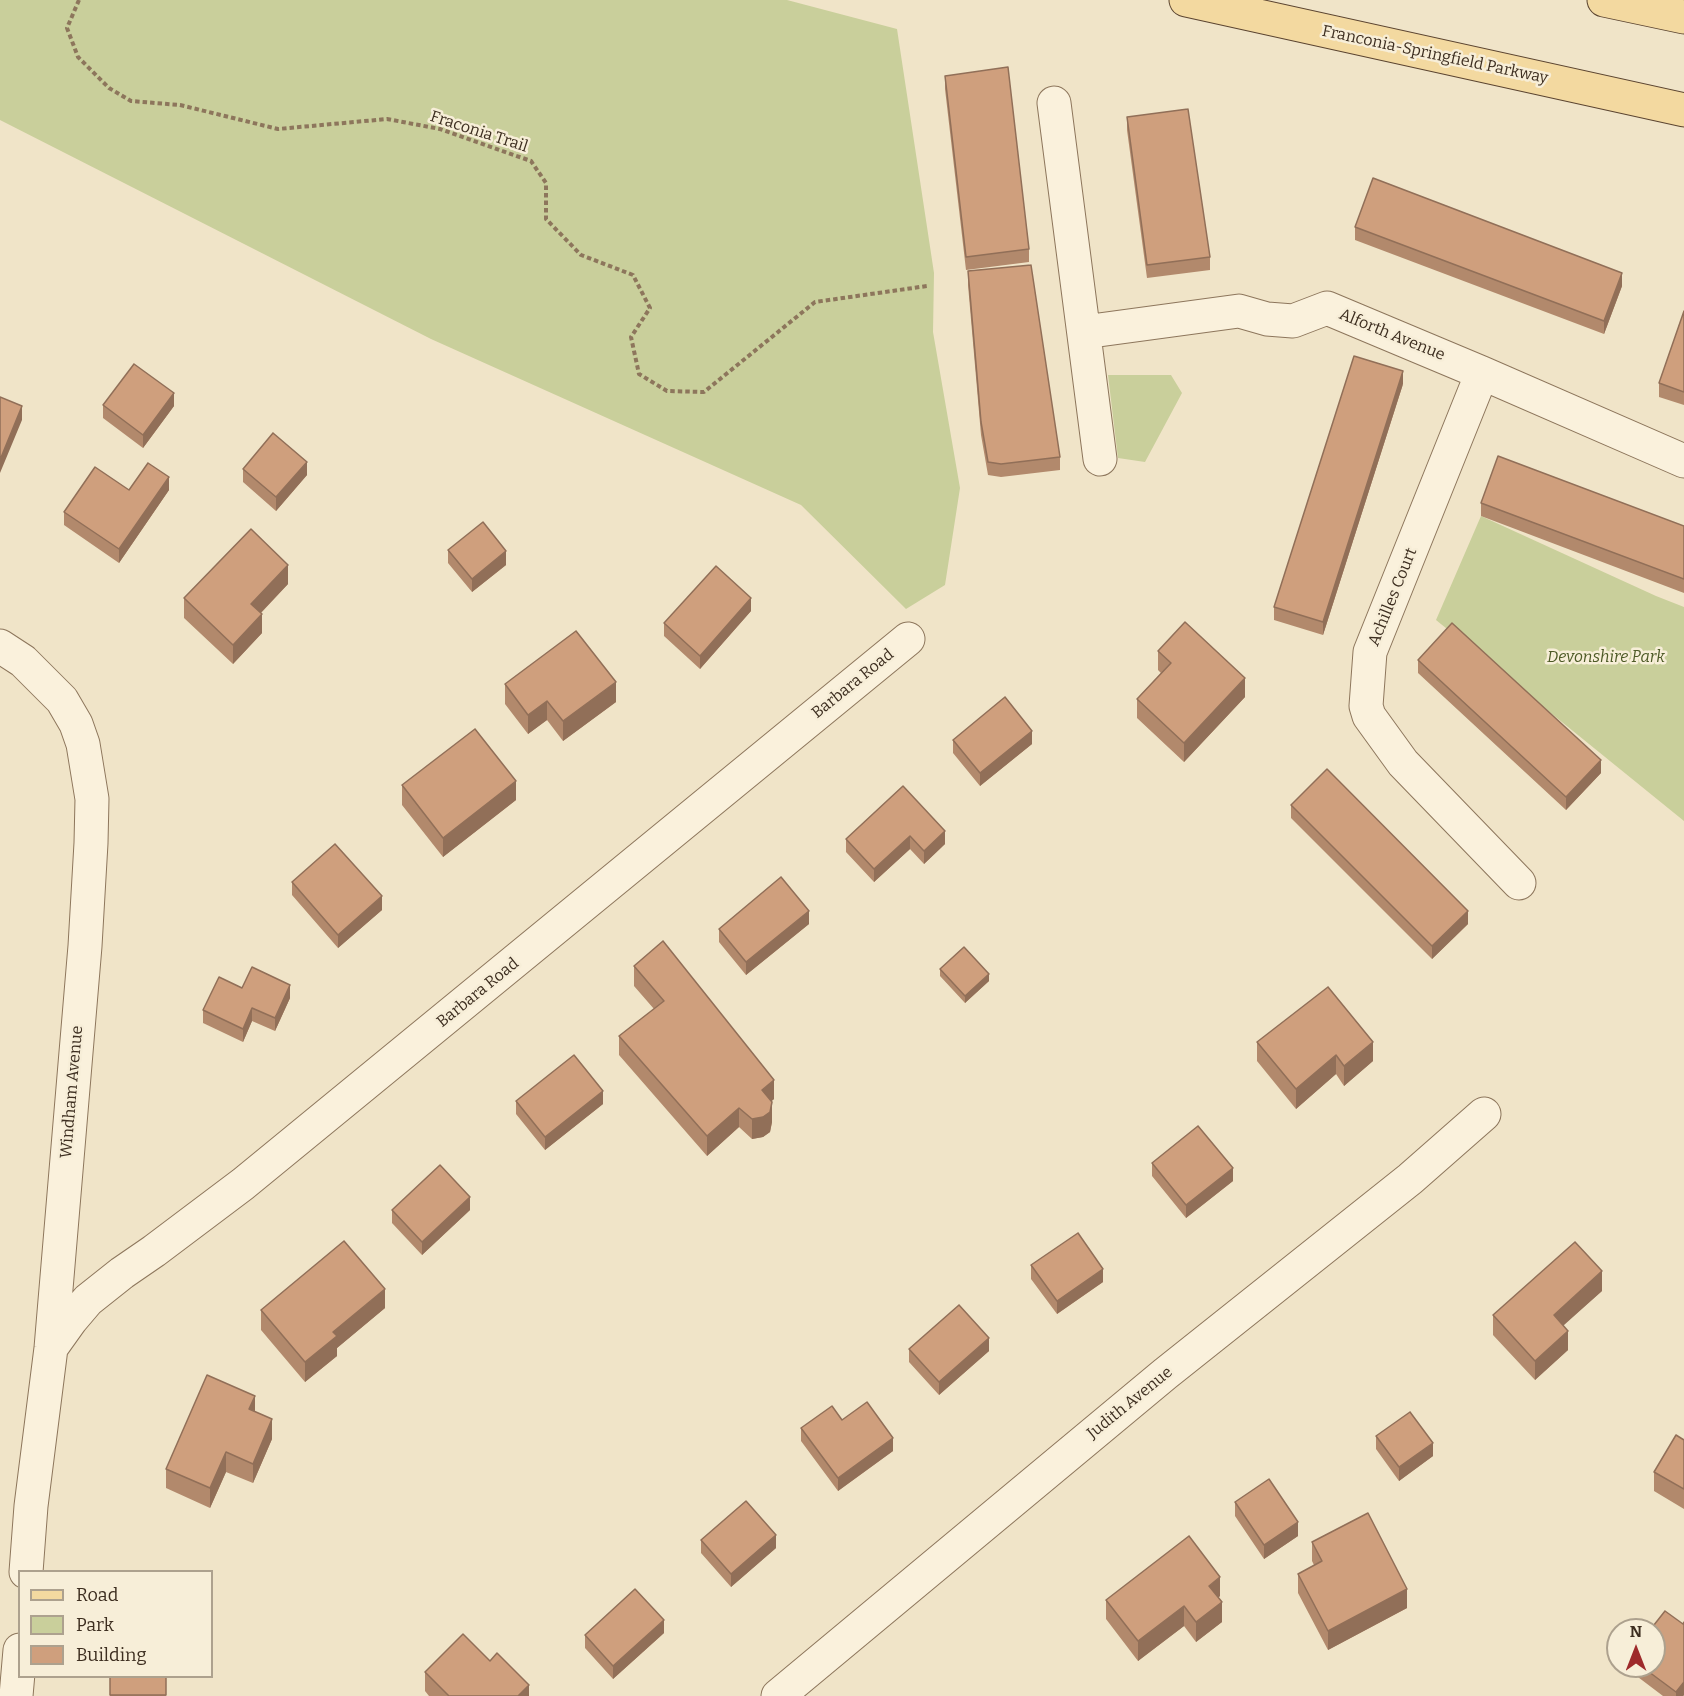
<!DOCTYPE html>
<html>
<head>
<meta charset="utf-8">
<style>
  body { margin:0 }
  #map { position:relative; width:1684px; height:1696px; overflow:hidden; background:#f0e4c8; font-family:Bitter,serif }
  canvas { display:block }
  .legend { position:absolute; left:18px; top:1570px; width:195px; height:108px; box-sizing:border-box; background:#f7eed8; border:2px solid #ada18e; margin:0; padding:8px 10px; list-style:none; font-size:18px; color:#3d2e20 }
  .legend li { display:flex; align-items:center; gap:12px; height:30px }
  .legend b { width:30px; border:2px solid #ada18e }
  .north { position:absolute; left:1606px; top:1618px; width:60px; height:60px; box-sizing:border-box; background:#f7eed8; border:2px solid #ada18e; border-radius:50%; rotate:0deg; font-size:16px; font-weight:700; line-height:24px; text-align:center; color:#3d2e20 }
  .north::after { content:''; display:block; margin:auto; width:21px; height:27px; background:#9e2a2b; clip-path:polygon(50% 0,100% 100%,50% 72%,0 100%) }
</style>
</head>
<body>
<div id="map">
<canvas width="1684" height="1696"></canvas>
<ul class="legend">
<li><b style="height:8px;background:#f3d9a0"></b>Road</li>
<li><b style="height:16px;background:#c9cf9b"></b>Park</li>
<li><b style="height:16px;background:#cf9f7d"></b>Building</li>
</ul>
<div class="north">N</div>
</div>
<script>
const context = document.querySelector('canvas').getContext('2d');
context.lineJoin = 'round';
function fillPath(path, color) {
  context.fillStyle = color;
  context.fill(path, 'evenodd');
}
function poly(rows) {
  const path = new Path2D();
  for (const r of rows) {
    path.moveTo(r[0], r[1]);
    for (let i = 2; i < r.length; i += 2) path.lineTo(r[i], r[i + 1]);
  }
  return path;
}
function strokePath(path, color, width, dash) {
  context.strokeStyle = color;
  context.lineWidth = width;
  context.lineCap = dash ? 'butt' : 'round';
  context.setLineDash(dash || []);
  context.stroke(path);
}
function label(font, color, halo, rows, align = 'center') {
  context.font = font + ' Bitter,serif';
  context.lineWidth = 5;
  context.setLineDash([]);
  context.textBaseline = 'middle';
  context.strokeStyle = halo;
  context.fillStyle = color;
  for (const [text, x, y, turn = 0] of rows) {
    context.save();
    context.translate(x, y);
    context.rotate((+turn || 0) * Math.PI / 180);
    context.textAlign = isNaN(turn) ? turn : align;
    if (halo) context.strokeText(text, 0, 0);
    context.fillText(text, 0, 0);
    context.restore();
  }
}
const green = poly([
  [0,0,787,0,897,29,934,273,933,332,960,488,945,585,906,609,801,505,431,339,0,120],
  [1108,375,1171,375,1182,393,1145,462,1118,458],
  [1481,516,1656,596,1684,607,1684,821,1436,620]
]);
const path = poly([
  [79,0,67,28,78,57,109,88,131,101,180,105,278,129,387,119,440,129,531,161,546,183,546,219,581,255,633,275,650,308,631,337,639,374,667,391,704,392,815,302,927,286]
]);
const minor = poly([
  [1054,103,1100,459],
  [1084,332,1239,311,1267,319,1293,321,1327,308,1482,373,1684,461],
  [1482,373,1370,652,1366,706,1369,716,1403,763,1519,883],
  [0,646,23,661,62,700,76,724,83,744,92,799,91,843,85,946,51,1348,31,1506,26,1572],
  [51,1348,71,1320,88,1300,122,1273,154,1251,243,1184,908,639],
  [16,1696,20,1650],
  [778,1696,1165,1374,1410,1179,1484,1114]
]);
const major = poly([
  [1186,0,1684,110],
  [1604,0,1684,17]
]);
const wall = poly([
  [945,76,1029,249,1029,262,966,270,945,89],
  [1127,117,1210,257,1210,270,1147,278,1127,130],
  [1355,227,1622,286,1604,334,1355,240],
  [968,271,1060,457,1060,470,1001,477,988,475,981,435,968,285],
  [1684,311,1684,405,1659,397,1659,383],
  [1403,384,1323,635,1274,620,1274,607],
  [103,405,174,406,143,448,103,418],
  [243,469,307,475,276,511,243,482],
  [129,490,169,490,119,563,64,525,64,512],
  [1481,503,1684,526,1684,593,1481,516],
  [448,550,506,565,472,592,448,563],
  [288,584,261,613,262,633,233,664,184,618,184,598],
  [751,611,700,669,664,636,664,623],
  [1158,651,1245,697,1184,762,1137,718,1137,699,1161,673,1158,670],
  [1418,660,1601,773,1566,810,1418,673],
  [505,684,616,702,563,741,547,720,528,734,505,704],
  [953,740,1032,744,980,786,953,753],
  [402,785,516,800,443,857,402,805],
  [903,786,945,844,924,864,910,849,874,882,846,852,846,839],
  [1291,805,1468,924,1432,959,1291,818],
  [292,882,382,910,338,948,292,895],
  [809,924,746,975,719,942,719,929],
  [634,966,774,1099,771,1101,772,1122,770,1132,763,1137,752,1139,739,1127,707,1156,619,1055,619,1036,654,1009,634,986],
  [940,969,989,981,965,1003,940,976],
  [242,988,290,998,275,1031,252,1021,243,1042,203,1023,203,1010],
  [1257,1042,1373,1061,1344,1086,1336,1074,1296,1109,1257,1061],
  [516,1101,603,1104,545,1150,516,1114],
  [1152,1163,1233,1181,1186,1218,1152,1176],
  [392,1210,470,1210,422,1255,392,1223],
  [1031,1265,1103,1282,1057,1314,1031,1279],
  [1602,1291,1563,1325,1568,1350,1535,1380,1493,1335,1493,1315],
  [385,1308,337,1348,337,1356,305,1382,261,1330,261,1310],
  [909,1349,989,1351,939,1395,909,1362],
  [255,1411,272,1439,253,1483,226,1472,210,1508,166,1488,166,1469],
  [801,1428,893,1451,838,1491,801,1441],
  [1376,1436,1433,1456,1399,1481,1376,1449],
  [1684,1440,1684,1509,1654,1491,1654,1472],
  [1235,1502,1298,1536,1264,1559,1235,1516],
  [701,1540,776,1548,731,1587,701,1553],
  [1312,1542,1407,1608,1328,1650,1298,1593,1298,1574,1314,1565,1312,1561],
  [1220,1596,1218,1598,1222,1622,1196,1642,1184,1626,1138,1661,1106,1619,1106,1600],
  [1684,1622,1684,1695,1683,1696,1663,1696,1630,1671,1630,1666,1654,1666],
  [664,1633,613,1679,585,1648,585,1635],
  [490,1661,529,1696,429,1696,425,1691,425,1672],
  [110,1677,166,1677,166,1696,110,1696]
]);
const shadedWall = poly([
  [1622,273,1622,286,1604,334,1604,321],
  [1403,371,1403,384,1323,635,1323,622],
  [174,393,174,406,143,448,143,435],
  [22,406,22,420,0,473,0,460],
  [307,462,307,475,276,511,276,497],
  [169,477,169,490,119,563,119,549],
  [506,551,506,565,472,592,472,579],
  [288,565,288,584,251,623,251,604],
  [751,598,751,611,700,669,700,656],
  [262,614,262,633,233,664,233,645],
  [1245,678,1245,697,1184,762,1184,743],
  [616,682,616,702,563,741,563,721],
  [547,701,547,720,528,734,528,715],
  [1032,731,1032,744,980,786,980,773],
  [1601,760,1601,773,1566,810,1566,797],
  [516,781,516,800,443,857,443,838],
  [945,831,945,844,924,864,924,851],
  [910,836,910,849,874,882,874,869],
  [382,896,382,910,338,948,338,935],
  [809,911,809,924,746,975,746,962],
  [1468,911,1468,924,1432,959,1432,946],
  [989,974,989,981,965,1003,965,996],
  [290,985,290,998,275,1031,275,1018],
  [252,1008,252,1021,243,1042,243,1029],
  [1373,1042,1373,1061,1344,1086,1344,1066],
  [1336,1055,1336,1074,1296,1109,1296,1089],
  [774,1080,774,1099,762,1110,762,1090],
  [603,1091,603,1104,545,1150,545,1137],
  [772,1102,772,1122,770,1132,763,1137,752,1139,752,1119],
  [739,1108,739,1127,707,1156,707,1136],
  [1233,1168,1233,1181,1186,1218,1186,1205],
  [470,1197,470,1210,422,1255,422,1242],
  [1103,1269,1103,1282,1057,1314,1057,1301],
  [1602,1271,1602,1291,1554,1334,1554,1315],
  [385,1289,385,1308,337,1348,337,1356,305,1382,305,1362,333,1332],
  [1568,1331,1568,1350,1535,1380,1535,1361],
  [989,1338,989,1351,939,1395,939,1382],
  [255,1396,255,1416,249,1409],
  [272,1419,272,1439,253,1483,253,1464],
  [893,1438,893,1451,838,1491,838,1478],
  [1433,1443,1433,1456,1399,1481,1399,1467],
  [226,1452,226,1472,210,1508,210,1488],
  [1298,1522,1298,1536,1264,1559,1264,1545],
  [776,1535,776,1548,731,1587,731,1574],
  [1220,1577,1220,1596,1209,1605,1209,1586],
  [1407,1589,1407,1608,1328,1650,1328,1631],
  [1222,1602,1222,1622,1196,1642,1196,1622],
  [1184,1606,1184,1626,1138,1661,1138,1641],
  [664,1620,664,1633,613,1679,613,1666],
  [1684,1682,1684,1695,1683,1696,1676,1696,1676,1692],
  [529,1685,529,1696,518,1696]
]);
const building = poly([
  [1008,67,1029,249,966,257,945,76,1008,67],
  [1188,109,1210,257,1147,265,1127,117,1188,109],
  [1373,178,1622,273,1604,321,1355,227,1373,178],
  [1031,265,1060,457,1001,464,988,462,981,422,968,271,1031,265],
  [1684,311,1684,392,1659,383,1684,311],
  [1354,356,1403,371,1323,622,1274,607,1354,356],
  [134,364,174,393,143,435,103,405,134,364],
  [0,397,22,406,0,460,0,397],
  [273,433,307,462,276,497,243,469,273,433],
  [1498,456,1684,526,1684,579,1481,503,1498,456],
  [148,463,169,477,119,549,64,512,95,467,129,490,148,463],
  [483,522,506,551,472,579,448,550,483,522],
  [251,529,288,565,251,604,262,614,233,645,184,598,251,529],
  [716,566,751,598,700,656,664,623,716,566],
  [1185,622,1245,678,1184,743,1137,699,1171,663,1158,651,1185,622],
  [1452,623,1601,760,1566,797,1418,660,1452,623],
  [576,631,616,682,563,721,547,701,528,715,505,684,576,631],
  [1005,697,1032,731,980,773,953,740,1005,697],
  [475,729,516,781,443,838,402,785,475,729],
  [1327,769,1468,911,1432,946,1291,805,1327,769],
  [903,786,945,831,924,851,910,836,874,869,846,839,903,786],
  [335,844,382,896,338,935,292,882,335,844],
  [781,877,809,911,746,962,719,929,781,877],
  [663,941,774,1080,762,1090,772,1102,770,1112,763,1117,752,1119,739,1108,707,1136,619,1036,664,1001,634,966,663,941],
  [964,947,989,974,965,996,940,969,964,947],
  [252,967,290,985,275,1018,252,1008,243,1029,203,1010,219,977,242,988,252,967],
  [1328,987,1373,1042,1344,1066,1336,1055,1296,1089,1257,1042,1328,987],
  [574,1055,603,1091,545,1137,516,1101,574,1055],
  [1198,1126,1233,1168,1186,1205,1152,1163,1198,1126],
  [440,1165,470,1197,422,1242,392,1210,440,1165],
  [1078,1233,1103,1269,1057,1301,1031,1265,1078,1233],
  [344,1241,385,1289,333,1332,337,1336,305,1362,261,1310,344,1241],
  [1575,1242,1602,1271,1554,1315,1568,1331,1535,1361,1493,1315,1575,1242],
  [959,1305,989,1338,939,1382,909,1349,959,1305],
  [207,1375,255,1396,249,1409,272,1419,253,1464,226,1452,210,1488,166,1469,207,1375],
  [867,1402,893,1438,838,1478,801,1428,832,1406,842,1420,867,1402],
  [1410,1412,1433,1443,1399,1467,1376,1436,1410,1412],
  [1676,1435,1684,1440,1684,1489,1654,1472,1676,1435],
  [1269,1479,1298,1522,1264,1545,1235,1502,1269,1479],
  [746,1501,776,1535,731,1574,701,1540,746,1501],
  [1368,1513,1407,1589,1328,1631,1298,1574,1322,1561,1312,1542,1368,1513],
  [1189,1536,1220,1577,1209,1586,1222,1602,1196,1622,1184,1606,1138,1641,1106,1600,1189,1536],
  [635,1589,664,1620,613,1666,585,1635,635,1589],
  [1665,1611,1683,1624,1684,1622,1684,1682,1676,1692,1641,1666,1654,1666,1654,1630,1650,1630,1665,1611],
  [463,1634,490,1661,497,1653,529,1685,518,1696,449,1696,425,1672,463,1634],
  [110,1677,166,1677,166,1695,110,1695,110,1677]
]);
const streetNames = [
  ["Franconia-Springfield Parkway",1435,55,12],
  ["Fraconia Trail",479,132,18],
  ["Alforth Avenue",1392,335,22],
  ["Achilles Court",1393,597,-68],
  ["Barbara Road",853,684,-39],
  ["Barbara Road",478,993,-39],
  ["Windham Avenue",72,1092,-85],
  ["Judith Avenue",1130,1403,-39]
];
const parkNames = [
  ["Devonshire Park",1606,658]
];
fillPath(green, '#c9cf9b');
strokePath(minor, '#8d765c', 35);
strokePath(major, '#5b4430', 35);
strokePath(path, '#8d765c', 4, [4.5, 3]);
strokePath(minor, '#faf1dc', 33);
strokePath(major, '#f3d9a0', 33);
fillPath(wall, '#b2896c');
fillPath(shadedWall, '#916f58');
fillPath(building, '#cf9f7d');
strokePath(building, '#916f58', 1.5);
label('16px', '#3d2e20', '#f7eed8', streetNames);
label('italic 16px', '#4d5a26', '#f7eed8', parkNames);
</script>
</body>
</html>
